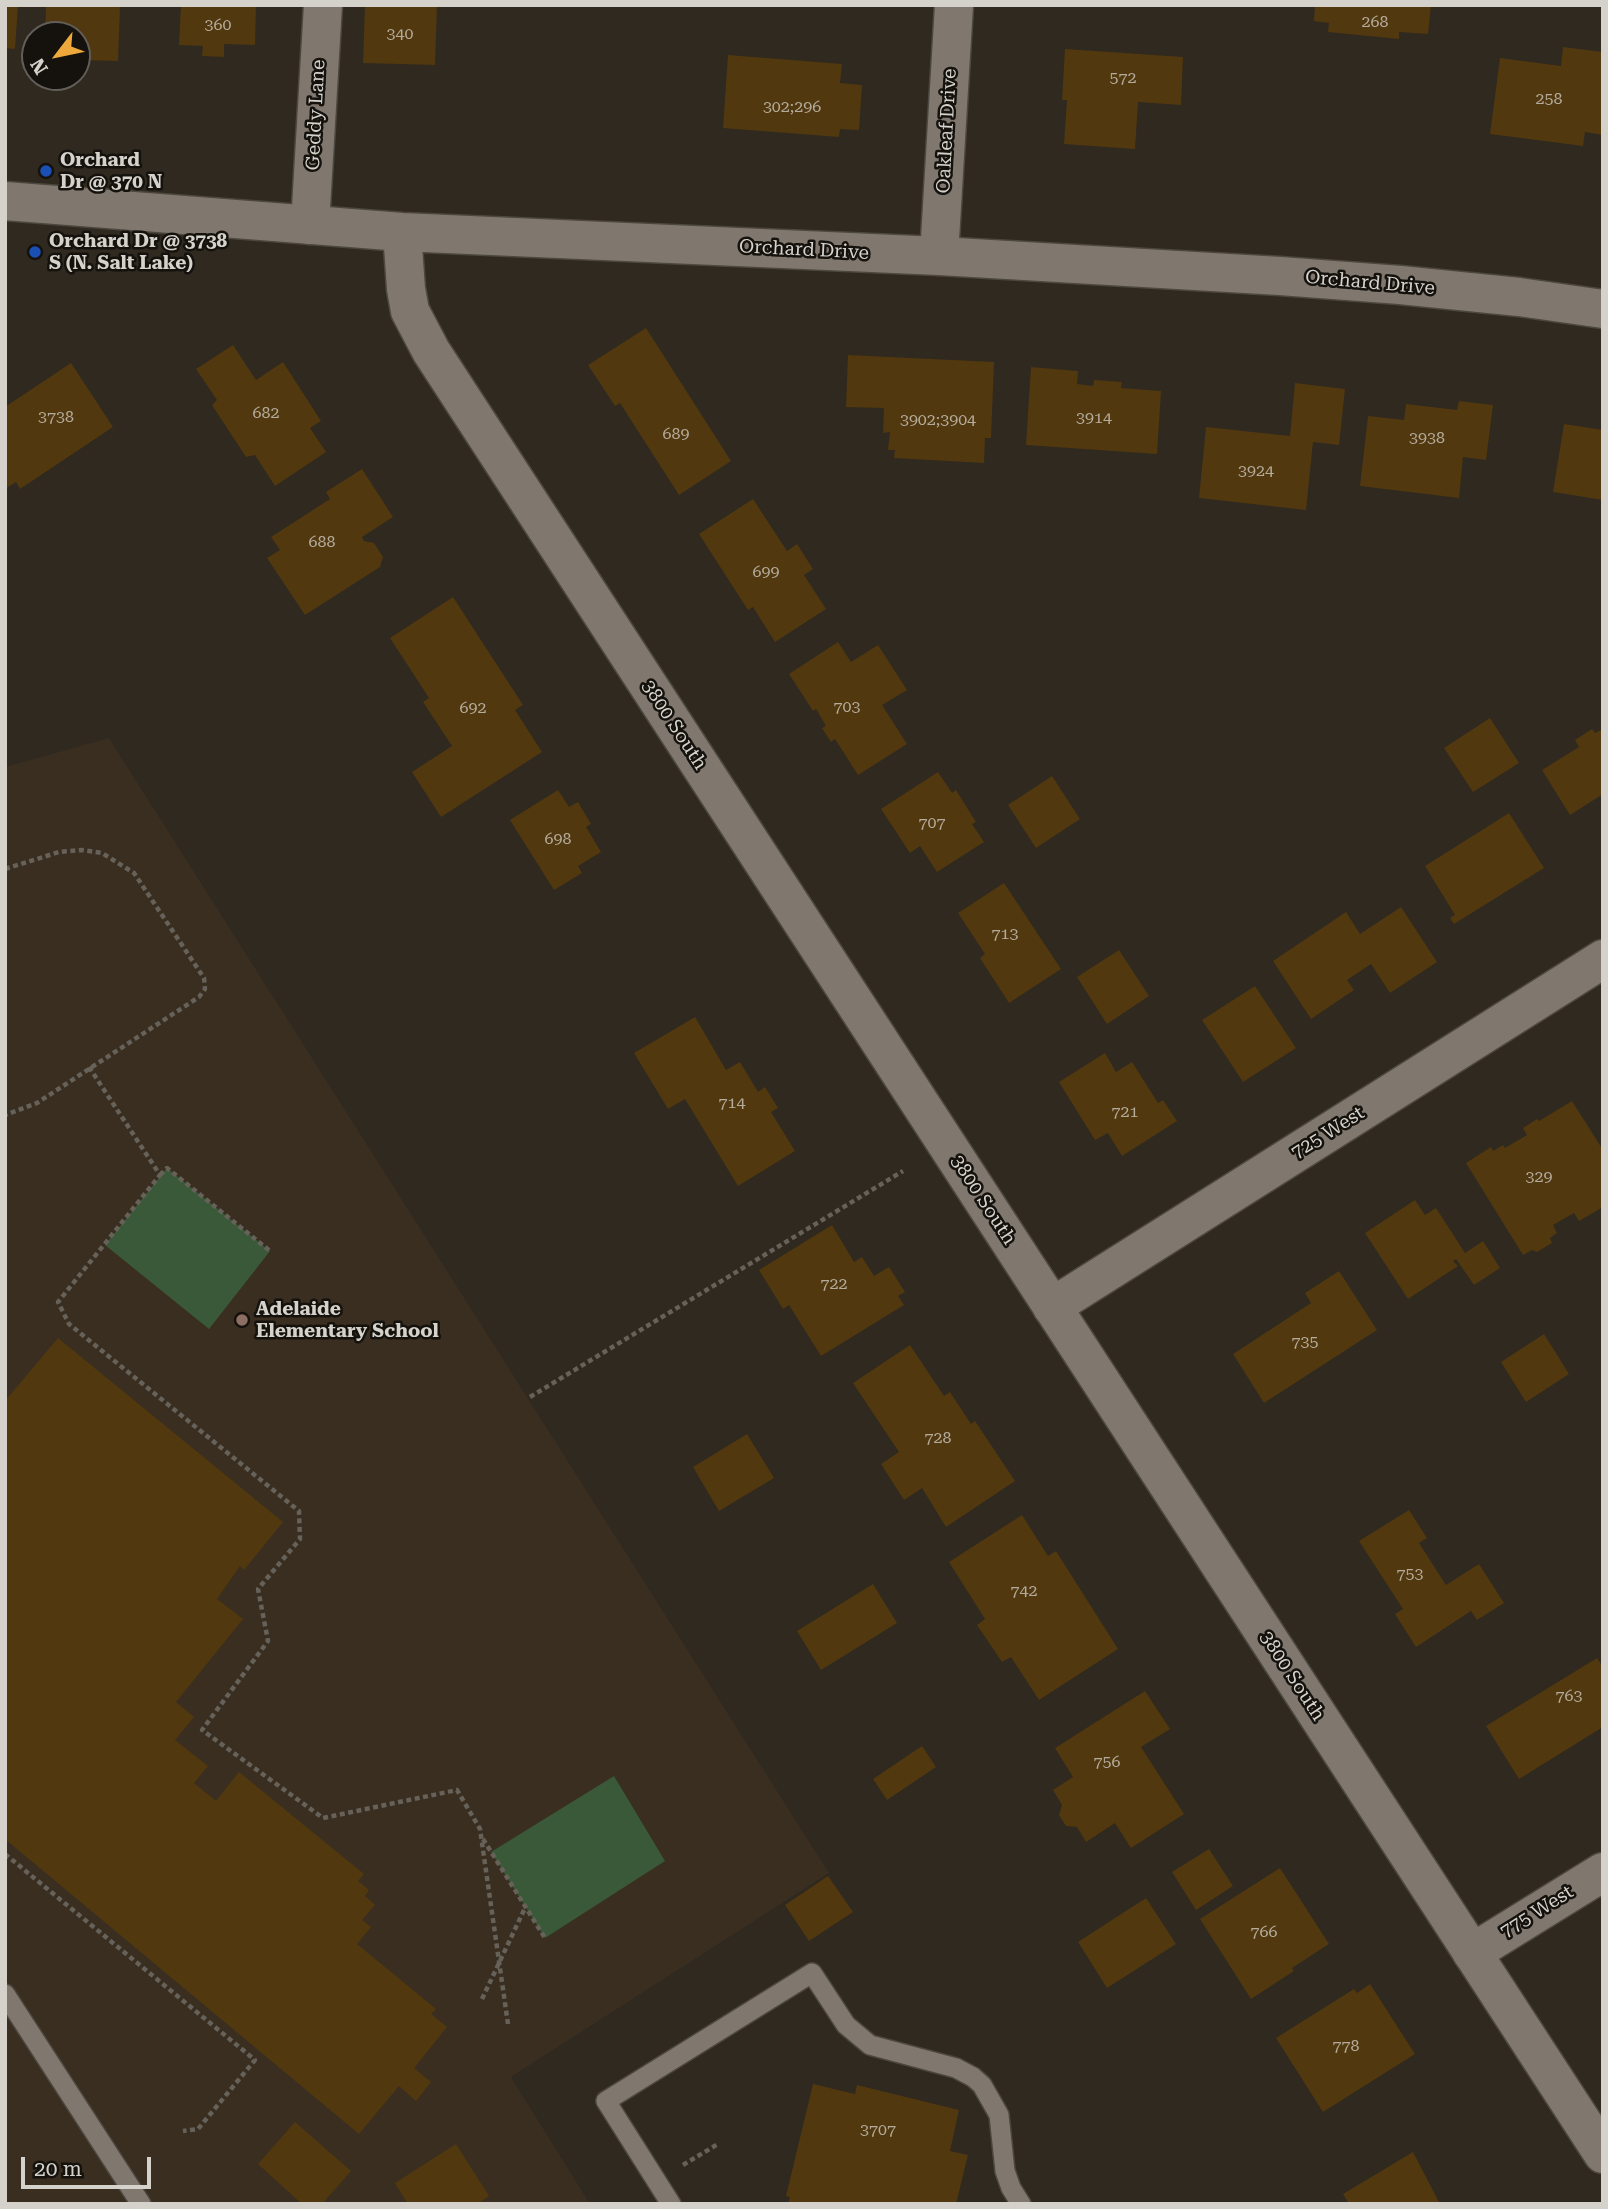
<!DOCTYPE html>
<html>
<head>
<meta charset="utf-8">
<style>
  body { margin:0 }
  #map { position:relative; width:1608px; height:2209px; overflow:hidden; background:#2f2920; font-family:"Roboto Serif",serif }
  canvas { display:block }
  .frame { position:absolute; inset:0; border:7px solid #d5d1cb; pointer-events:none }
  .north { position:absolute; left:21px; top:21px; width:70px; height:70px; box-sizing:border-box; background:#15120e; border:2px solid #625e5a; border-radius:50%; rotate:238deg; font-size:19px; font-weight:700; line-height:28px; text-align:center; color:#d5d1cb }
  .north::after { content:''; display:block; margin:auto; width:24px; height:32px; background:#eea83c; clip-path:polygon(50% 0,100% 100%,50% 72%,0 100%) }
  .scale { position:absolute; left:21px; top:2157px; width:130px; height:32px; box-sizing:border-box; border:4px solid #d5d1cb; border-top:0; padding-left:9px; font-size:21px; line-height:24px; white-space:nowrap; color:#d5d1cb; -webkit-text-stroke:5px #15120e; paint-order:stroke }
</style>
</head>
<body>
<div id="map">
<canvas width="1608" height="2209"></canvas>
<div class="frame"></div>
<div class="north">N</div>
<div class="scale">20 m</div>
</div>
<script>
const context = document.querySelector('canvas').getContext('2d');
context.lineJoin = 'round';
function fillPath(path, color) {
  context.fillStyle = color;
  context.fill(path, 'evenodd');
}
function poly(rows) {
  const path = new Path2D();
  for (const r of rows) {
    path.moveTo(r[0], r[1]);
    for (let i = 2; i < r.length; i += 2) path.lineTo(r[i], r[i + 1]);
  }
  return path;
}
function strokePath(path, color, width, dash) {
  context.strokeStyle = color;
  context.lineWidth = width;
  context.lineCap = dash ? 'butt' : 'round';
  context.setLineDash(dash || []);
  context.stroke(path);
}
function label(font, color, halo, rows, align = 'center') {
  context.font = font + ' "Roboto Serif",serif';
  context.lineWidth = 5;
  context.setLineDash([]);
  context.textBaseline = 'middle';
  context.strokeStyle = halo;
  context.fillStyle = color;
  for (const [text, x, y, turn = 0] of rows) {
    context.save();
    context.translate(x, y);
    context.rotate((+turn || 0) * Math.PI / 180);
    context.textAlign = isNaN(turn) ? turn : align;
    if (halo) context.strokeText(text, 0, 0);
    context.fillText(text, 0, 0);
    context.restore();
  }
}
const built = poly([
  [109,738,829,1873,511,2077,590,2204,5,2204,5,767]
]);
const green = poly([
  [167,1168,270,1251,209,1329,105,1245],
  [614,1776,665,1861,545,1938,491,1852]
]);
const building = poly([
  [5,5,18,5,15,49,5,48],
  [46,5,120,5,118,61,77,60,77,35,45,35],
  [181,5,256,5,255,45,224,44,224,57,202,56,203,46,179,45],
  [365,5,437,5,435,65,363,63],
  [1315,5,1431,5,1428,34,1399,32,1399,39,1328,32,1329,23,1314,21],
  [1563,47,1603,52,1603,135,1585,132,1583,146,1490,134,1500,58,1561,66],
  [1065,49,1183,57,1181,105,1138,102,1135,149,1064,144,1067,100,1062,100],
  [728,55,842,64,840,83,862,85,859,130,840,129,839,137,723,128],
  [646,328,731,461,679,495,620,403,615,406,588,365],
  [233,345,256,380,283,362,321,421,310,428,326,452,275,486,255,455,246,457,212,405,217,400,196,369],
  [848,355,994,362,991,438,985,438,984,463,894,458,895,450,888,450,890,432,883,433,884,408,846,407],
  [71,363,113,427,20,489,16,482,5,489,5,407],
  [1031,367,1078,371,1077,384,1093,386,1094,380,1122,382,1121,388,1161,391,1157,454,1026,445],
  [1295,383,1345,389,1339,445,1313,442,1306,510,1199,498,1206,427,1290,436],
  [1459,401,1493,405,1486,460,1463,457,1459,498,1360,486,1368,416,1404,420,1406,404,1457,410],
  [1564,424,1603,430,1603,500,1553,492],
  [362,469,393,517,362,537,364,541,374,543,383,557,380,567,305,615,267,558,280,550,271,537,330,499,326,492],
  [753,499,787,551,797,544,813,569,804,575,826,609,775,642,753,607,748,610,699,534],
  [453,597,523,705,515,710,542,752,441,817,412,772,452,746,423,702,429,698,390,638],
  [838,642,851,662,878,645,907,690,882,705,907,744,858,775,835,739,831,742,822,728,826,726,816,709,813,711,789,674],
  [1490,718,1519,763,1473,792,1444,748],
  [1592,729,1595,733,1603,729,1603,794,1570,815,1542,770,1579,747,1575,740],
  [938,772,952,793,956,790,976,822,972,824,984,842,937,872,920,846,910,853,881,809],
  [1052,776,1080,819,1036,848,1008,805],
  [558,790,569,807,578,802,591,824,586,827,601,852,578,866,582,873,554,890,510,820],
  [1509,813,1544,868,1454,924,1450,918,1455,915,1425,866],
  [1004,883,1061,969,1009,1003,980,958,985,954,958,913],
  [1401,907,1437,962,1390,993,1371,964,1347,980,1354,990,1311,1019,1273,961,1346,912,1360,934],
  [1119,950,1149,996,1107,1024,1077,977],
  [1255,986,1296,1048,1243,1082,1202,1020],
  [695,1017,726,1070,740,1062,758,1092,765,1087,778,1108,771,1112,795,1151,738,1186,685,1099,668,1109,634,1053],
  [1105,1053,1116,1072,1132,1062,1158,1103,1163,1100,1177,1121,1122,1156,1108,1133,1095,1140,1059,1082],
  [1572,1101,1603,1150,1603,1207,1579,1221,1574,1213,1553,1225,1557,1233,1550,1238,1552,1243,1537,1252,1532,1250,1523,1255,1466,1163,1491,1147,1493,1151,1503,1145,1505,1148,1527,1135,1523,1128,1537,1119,1539,1121],
  [1415,1200,1425,1215,1436,1208,1465,1253,1483,1241,1500,1268,1474,1285,1456,1259,1453,1261,1458,1266,1408,1299,1365,1233],
  [832,1225,854,1262,862,1257,874,1276,889,1267,905,1292,898,1296,904,1305,821,1356,789,1305,783,1309,759,1270],
  [1339,1271,1377,1330,1264,1403,1233,1354,1311,1303,1305,1293],
  [1544,1334,1569,1374,1526,1402,1501,1362],
  [58,1338,283,1522,244,1570,240,1566,217,1599,243,1619,176,1702,194,1717,175,1740,208,1766,194,1783,216,1801,239,1772,364,1874,358,1881,369,1890,365,1896,375,1905,362,1920,371,1927,357,1944,436,2009,431,2014,447,2027,414,2068,431,2082,416,2101,399,2086,359,2134,5,1839,5,1401],
  [910,1345,944,1396,950,1392,971,1424,975,1421,1015,1481,946,1527,922,1488,904,1500,881,1464,899,1452,853,1383],
  [747,1434,774,1478,719,1511,693,1467],
  [1409,1510,1427,1538,1419,1543,1446,1585,1479,1564,1504,1603,1477,1620,1471,1611,1416,1647,1395,1614,1403,1609,1359,1541],
  [1022,1515,1048,1556,1056,1551,1118,1649,1039,1700,1011,1657,1002,1662,977,1625,985,1619,949,1562],
  [873,1584,897,1623,821,1670,797,1631],
  [1597,1658,1603,1667,1603,1727,1519,1779,1486,1726],
  [1145,1691,1170,1729,1141,1747,1184,1814,1131,1848,1115,1823,1086,1842,1077,1827,1066,1826,1059,1815,1062,1805,1053,1790,1073,1777,1055,1748],
  [922,1746,936,1767,887,1800,873,1779],
  [1209,1849,1233,1886,1196,1910,1172,1872],
  [1280,1868,1329,1944,1292,1968,1294,1971,1251,1999,1200,1919],
  [828,1876,853,1912,809,1941,785,1905],
  [1146,1898,1176,1944,1107,1988,1078,1942],
  [1370,1984,1415,2054,1323,2112,1276,2038,1354,1989,1357,1993],
  [813,2084,855,2094,857,2085,959,2110,950,2151,968,2155,956,2204,788,2204,790,2197,786,2196],
  [295,2122,351,2171,322,2204,302,2204,258,2164],
  [456,2144,489,2196,477,2204,408,2204,395,2183],
  [1413,2152,1440,2204,1349,2204,1343,2194]
]);
const path = poly([
  [5,869,59,852,82,850,102,853,134,873,204,978,205,989,199,997,37,1103,5,1115],
  [89,1067,160,1175,58,1302,69,1324,299,1511,300,1539,258,1589,268,1641,202,1730,323,1818,457,1790,480,1829,508,2024],
  [160,1175,167,1168,270,1251],
  [530,1397,903,1171],
  [483,1839,545,1938],
  [5,1854,255,2060,198,2129,183,2131],
  [482,1999,525,1908],
  [683,2165,718,2144]
]);
const lane = poly([
  [5,1994,141,2204],
  [671,2204,606,2101,812,1973,846,2025,870,2045,956,2068,973,2077,982,2085,999,2115,1005,2171,1011,2188,1021,2204]
]);
const street = poly([
  [310,225,323,5],
  [939,256,954,5],
  [1052,1307,1603,959],
  [1472,1953,1603,1872]
]);
const secondary = poly([
  [5,201,402,232,939,256,1280,276,1400,285,1519,297,1603,309],
  [402,232,406,289,410,311,431,351,1603,2154]
]);
const markers = [
  [46,171,7,"#1a4fb4"],
  [35,252,7,"#1a4fb4"],
  [242,1320,7,"#8d6e63"]
];
const numberNames = [
  ["268",1375,22],
  ["360",218,25],
  ["340",400,34],
  ["572",1123,78],
  ["258",1549,99],
  ["302;296",792,107],
  ["682",266,413],
  ["3738",56,417],
  ["3914",1094,418],
  ["3902;3904",938,420],
  ["689",676,434],
  ["3938",1427,438],
  ["3924",1256,471],
  ["688",322,542],
  ["699",766,572],
  ["703",847,707],
  ["692",473,708],
  ["707",932,823],
  ["698",558,839],
  ["713",1005,934],
  ["714",732,1103],
  ["721",1125,1112],
  ["329",1539,1177],
  ["722",834,1284],
  ["735",1305,1342],
  ["728",938,1438],
  ["753",1410,1574],
  ["742",1024,1591],
  ["763",1569,1696],
  ["756",1107,1762],
  ["766",1264,1932],
  ["778",1346,2046],
  ["3707",878,2130]
];
const streetNames = [
  ["Geddy Lane",316,115,-87],
  ["Oakleaf Drive",947,131,-87],
  ["Orchard Drive",804,250,3],
  ["Orchard Drive",1370,283,5],
  ["3800 South",674,725,57],
  ["725 West",1328,1133,-32],
  ["3800 South",983,1200,57],
  ["3800 South",1292,1676,57],
  ["775 West",1537,1912,-32]
];
const poiNames = [
  ["Orchard",60,160],
  ["Dr @ 370 N",60,182],
  ["Orchard Dr @ 3738",49,241],
  ["S (N. Salt Lake)",49,263],
  ["Adelaide",256,1309],
  ["Elementary School",256,1331]
];
fillPath(built, '#392e20');
fillPath(green, '#3a5938');
fillPath(building, '#51380e');
strokePath(lane, '#4c473f', 22);
strokePath(street, '#4c473f', 41);
strokePath(secondary, '#4c473f', 41);
strokePath(path, '#666159', 4.5, [5, 3.5]);
strokePath(lane, '#80786e', 19);
strokePath(street, '#80786e', 38);
strokePath(secondary, '#80786e', 38);
for (const [x, y, r, color] of markers) {
  const dot = new Path2D();
  dot.arc(x, y, r, 0, 2 * Math.PI);
  context.fillStyle = color;
  context.fill(dot);
  strokePath(dot, '#15120e', 2.5);
}
label('16px', '#b4ab9c', null, numberNames);
label('19px', '#d5d1cb', '#15120e', streetNames);
label('bold 19px', '#d5d1cb', '#15120e', poiNames, 'left');
</script>
</body>
</html>
